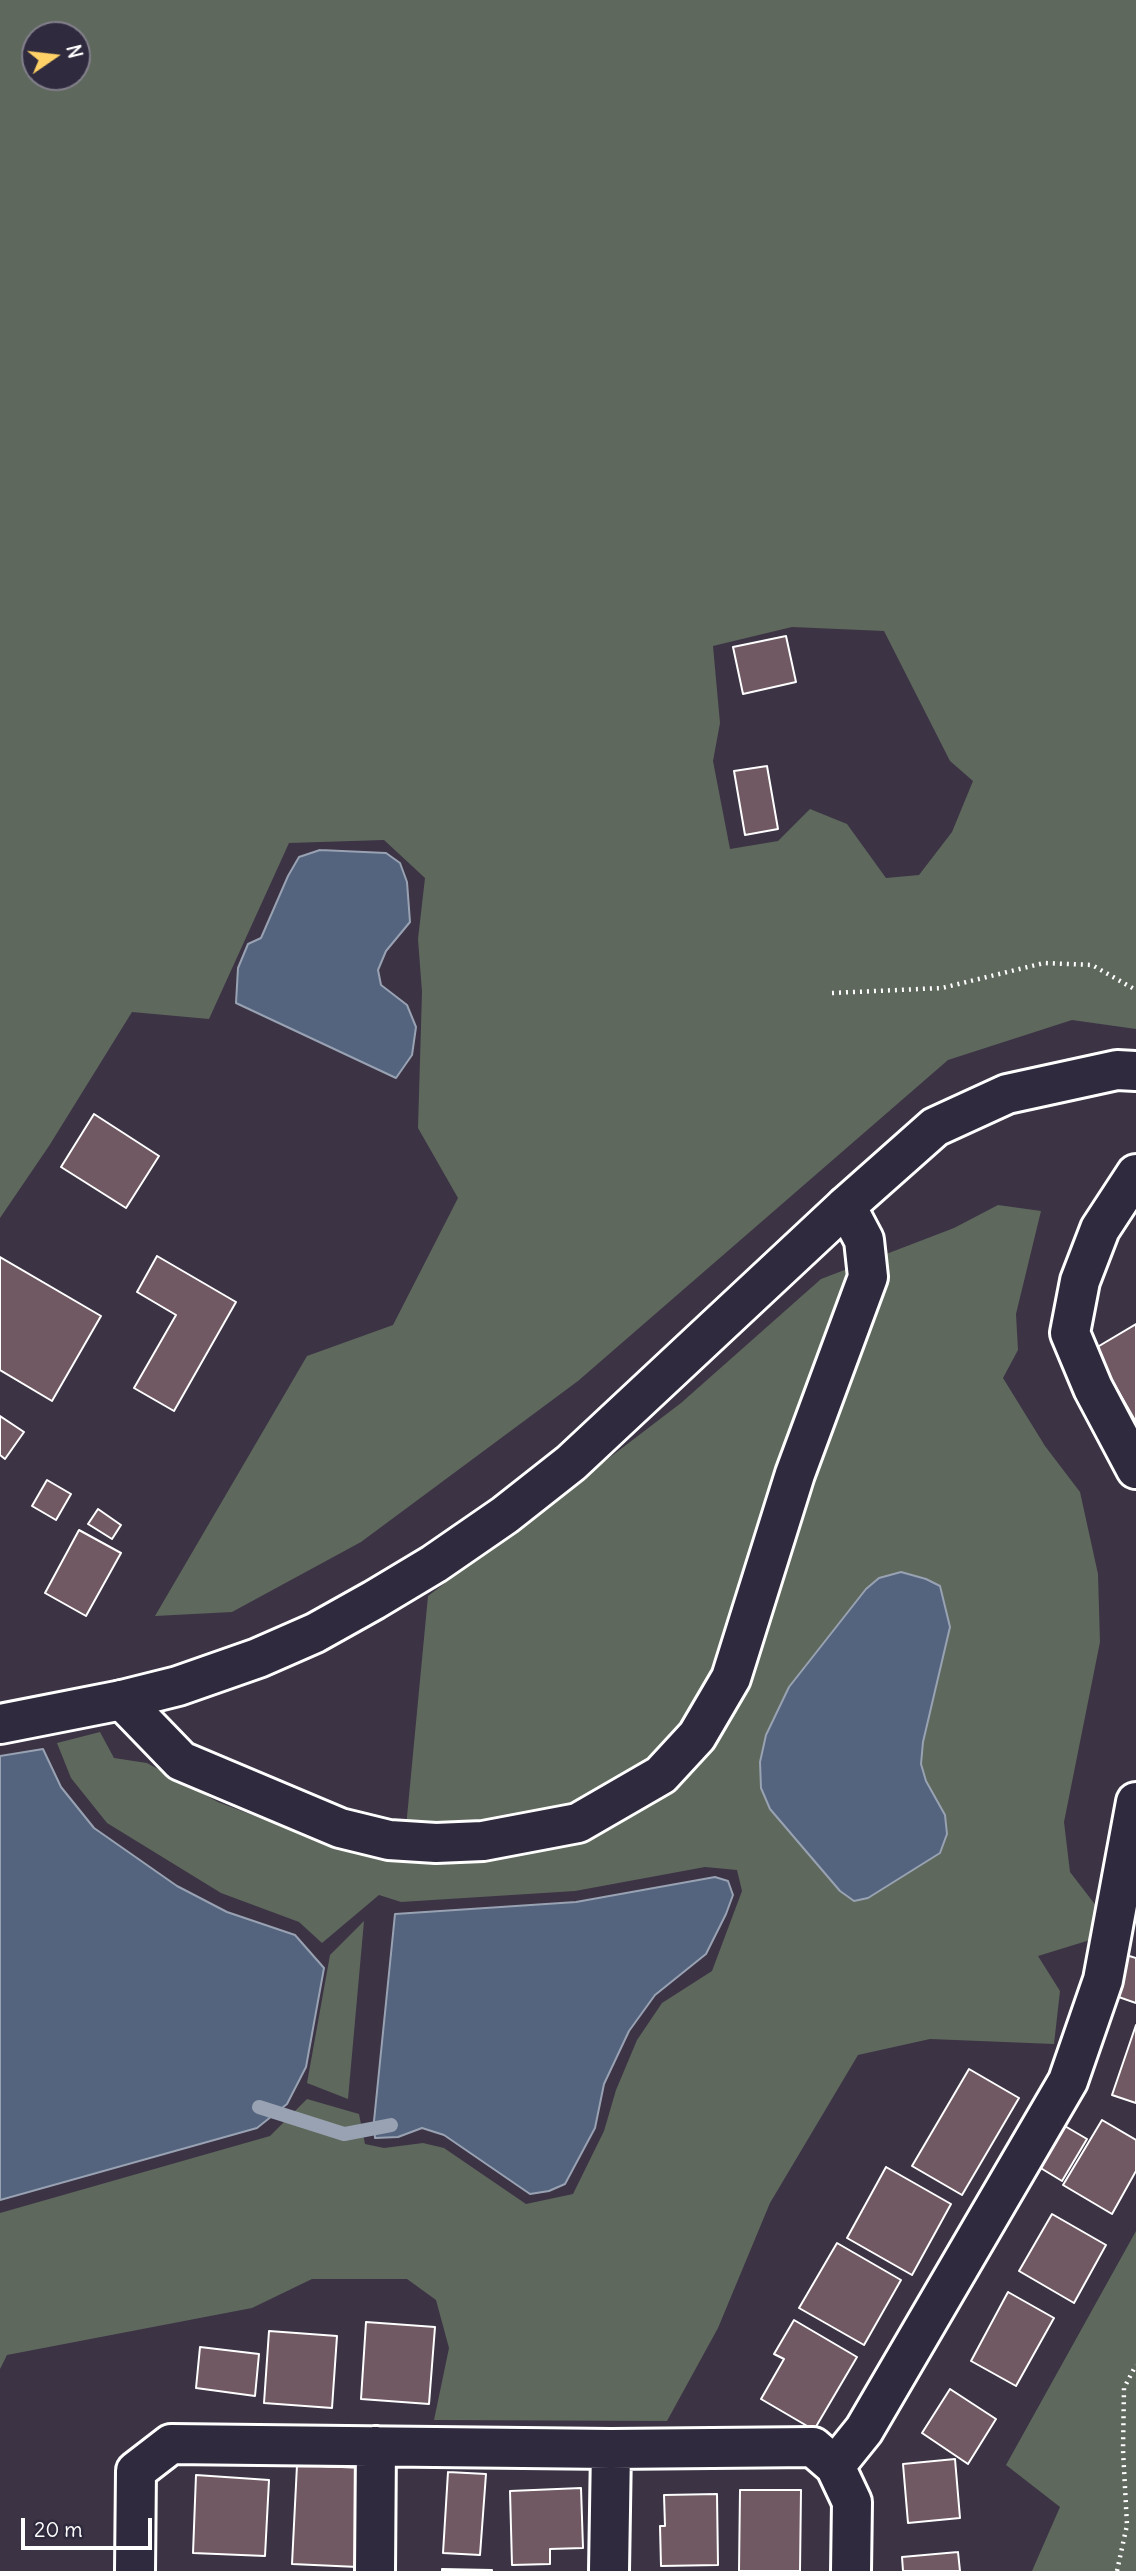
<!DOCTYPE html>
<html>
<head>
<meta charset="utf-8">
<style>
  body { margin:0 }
  #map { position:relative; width:1136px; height:2571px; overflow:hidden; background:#3c3345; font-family:Delius,sans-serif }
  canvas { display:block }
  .north { position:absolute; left:21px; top:21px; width:70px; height:70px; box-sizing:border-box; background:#2f2a3d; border:2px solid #827f8b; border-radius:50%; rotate:76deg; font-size:19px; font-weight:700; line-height:28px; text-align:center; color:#fff }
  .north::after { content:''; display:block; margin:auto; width:24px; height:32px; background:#ffd166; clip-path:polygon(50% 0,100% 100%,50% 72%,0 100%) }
  .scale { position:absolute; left:21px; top:2518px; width:131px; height:32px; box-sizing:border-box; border:4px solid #fff; border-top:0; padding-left:9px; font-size:21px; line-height:24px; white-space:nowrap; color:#fff; -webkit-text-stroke:5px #2f2a3d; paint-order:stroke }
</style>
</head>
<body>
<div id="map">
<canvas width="1136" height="2571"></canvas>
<div class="north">N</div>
<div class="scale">20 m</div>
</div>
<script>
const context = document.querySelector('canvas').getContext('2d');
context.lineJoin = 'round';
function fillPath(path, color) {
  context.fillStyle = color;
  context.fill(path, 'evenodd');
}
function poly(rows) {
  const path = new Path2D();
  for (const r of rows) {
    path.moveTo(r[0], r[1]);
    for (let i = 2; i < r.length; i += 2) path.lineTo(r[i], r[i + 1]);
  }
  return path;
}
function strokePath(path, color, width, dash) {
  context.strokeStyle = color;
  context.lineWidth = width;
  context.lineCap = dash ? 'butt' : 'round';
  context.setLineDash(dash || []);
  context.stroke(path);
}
const green = poly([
  [0,0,1136,0,1136,1029,1072,1020,948,1060,578,1381,361,1542,232,1612,155,1616,307,1356,393,1325,458,1198,418,1128,422,992,418,939,425,878,384,840,289,843,209,1019,132,1012,49,1146,0,1218],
  [35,35,77,35,77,77,35,77],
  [792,627,884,631,950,761,973,781,952,832,919,875,886,878,847,824,810,809,778,841,730,849,713,761,720,723,713,646],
  [998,1205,1041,1211,1016,1314,1018,1350,1003,1378,1045,1446,1080,1492,1098,1574,1100,1642,1064,1822,1070,1872,1097,1907,1090,1940,1038,1956,1060,1991,1054,2044,930,2039,858,2055,770,2203,718,2328,667,2421,434,2420,449,2348,436,2300,407,2279,312,2279,252,2308,7,2355,0,2369,0,2213,270,2136,307,2099,359,2114,365,2144,384,2148,423,2143,444,2148,526,2204,573,2194,604,2131,616,2090,637,2040,662,2003,712,1971,742,1891,737,1870,705,1867,575,1891,401,1902,379,1895,322,1943,299,1922,221,1893,107,1823,71,1778,57,1743,100,1732,114,1758,147,1763,218,1802,334,1846,403,1859,428,1596,681,1403,821,1279,954,1228],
  [923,1742,921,1764,926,1781,945,1815,770,1809,761,1788,760,1762],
  [364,1921,348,2099,307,2083,330,1955],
  [1136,2231,1136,2571,1032,2571,1060,2507,1006,2465]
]);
const water = poly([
  [320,850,386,853,400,863,407,882,410,922,386,951,378,970,381,985,407,1005,416,1027,412,1055,396,1078,236,1003,238,968,248,944,261,938,288,876,299,857,320,850],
  [901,1572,926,1579,940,1586,950,1627,923,1742,921,1764,926,1781,945,1815,947,1834,940,1853,868,1898,854,1901,840,1891,770,1809,761,1788,760,1762,766,1735,789,1687,866,1589,879,1578,901,1572],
  [43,1749,61,1787,94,1828,177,1886,227,1912,295,1935,324,1968,306,2067,287,2104,257,2128,0,2200,0,1756,43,1749],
  [715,1877,728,1881,733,1895,726,1914,706,1954,655,1995,629,2031,604,2084,595,2128,565,2184,549,2191,530,2194,444,2135,422,2128,398,2137,375,2138,374,2121,395,1914,576,1902,715,1877]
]);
const stream = poly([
  [259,2107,344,2134,391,2125]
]);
const building = poly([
  [786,636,796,682,743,694,733,647,786,636],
  [767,766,778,829,745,835,734,771,767,766],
  [94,1114,159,1156,126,1208,61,1167,94,1114],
  [157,1256,236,1302,174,1411,134,1388,176,1315,137,1292,157,1256],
  [0,1257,101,1316,52,1401,0,1370,0,1257],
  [1136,1324,1136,1422,1094,1349,1136,1324],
  [0,1416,24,1432,5,1459,0,1455,0,1416],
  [47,1480,71,1494,56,1520,32,1506,47,1480],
  [98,1509,121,1525,112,1539,88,1524,98,1509],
  [79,1530,121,1553,86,1616,45,1593,79,1530],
  [1126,1955,1136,1958,1136,2003,1113,1995,1126,1955],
  [1136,2025,1136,2103,1112,2095,1136,2025],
  [969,2069,1019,2098,962,2195,912,2166,969,2069],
  [1102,2120,1136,2140,1136,2171,1112,2214,1063,2185,1102,2120],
  [1058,2122,1087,2139,1062,2181,1034,2164,1058,2122],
  [886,2167,951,2204,912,2275,847,2238,886,2167],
  [1052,2214,1106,2245,1074,2303,1019,2271,1052,2214],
  [837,2243,901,2280,864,2345,799,2308,837,2243],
  [1008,2292,1054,2318,1016,2386,971,2361,1008,2292],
  [794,2320,857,2357,814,2430,761,2399,784,2359,774,2354,794,2320],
  [366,2322,435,2327,429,2404,361,2399,366,2322],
  [269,2331,337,2336,332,2408,264,2403,269,2331],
  [200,2347,259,2354,255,2396,196,2388,200,2347],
  [950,2389,996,2419,968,2464,922,2433,950,2389],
  [955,2459,960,2518,908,2523,903,2464,955,2459],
  [297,2465,363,2468,358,2567,292,2564,297,2465],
  [448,2472,486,2474,480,2555,443,2553,448,2472],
  [196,2475,269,2480,265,2556,193,2553,196,2475],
  [581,2488,583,2548,550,2549,550,2564,512,2565,510,2491,581,2488],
  [740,2490,801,2490,800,2571,739,2571,740,2490],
  [717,2494,718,2565,661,2566,660,2526,665,2526,664,2495,717,2494],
  [958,2552,960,2571,903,2571,902,2557,958,2552],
  [442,2569,492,2570,492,2571,442,2571,442,2569]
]);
const path = poly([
  [832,993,942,988,1044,963,1092,965,1136,990],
  [1117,2571,1127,2525,1123,2450,1124,2388,1136,2365]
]);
const minor = poly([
  [1136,1174,1100,1229,1080,1281,1070,1333,1093,1388,1136,1469],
  [122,1700,181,1761,340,1828,389,1840,436,1843,483,1841,578,1823,661,1775,697,1736,731,1678,795,1474,868,1277,864,1240,846,1206],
  [835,2466,864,2430,1068,2081,1103,1980,1136,1802],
  [135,2571,136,2471,171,2444,611,2449,813,2447,835,2466,852,2502,851,2571],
  [375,2571,376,2446],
  [609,2571,611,2449]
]);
const tertiary = poly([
  [0,1724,122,1700,178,1686,258,1658,315,1633,374,1600,434,1564,505,1515,571,1463,846,1206,935,1127,1007,1094,1117,1070,1136,1071]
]);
fillPath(green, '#5e685c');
fillPath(water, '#54647e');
strokePath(water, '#98a2b2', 2);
strokePath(stream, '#98a2b2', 14);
fillPath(building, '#715964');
strokePath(building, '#fff', 2);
strokePath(minor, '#fff', 44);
strokePath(tertiary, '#fff', 44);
strokePath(path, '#fff', 4.5, [2, 5]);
strokePath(minor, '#2f2a3d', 38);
strokePath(tertiary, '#2f2a3d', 38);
</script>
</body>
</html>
